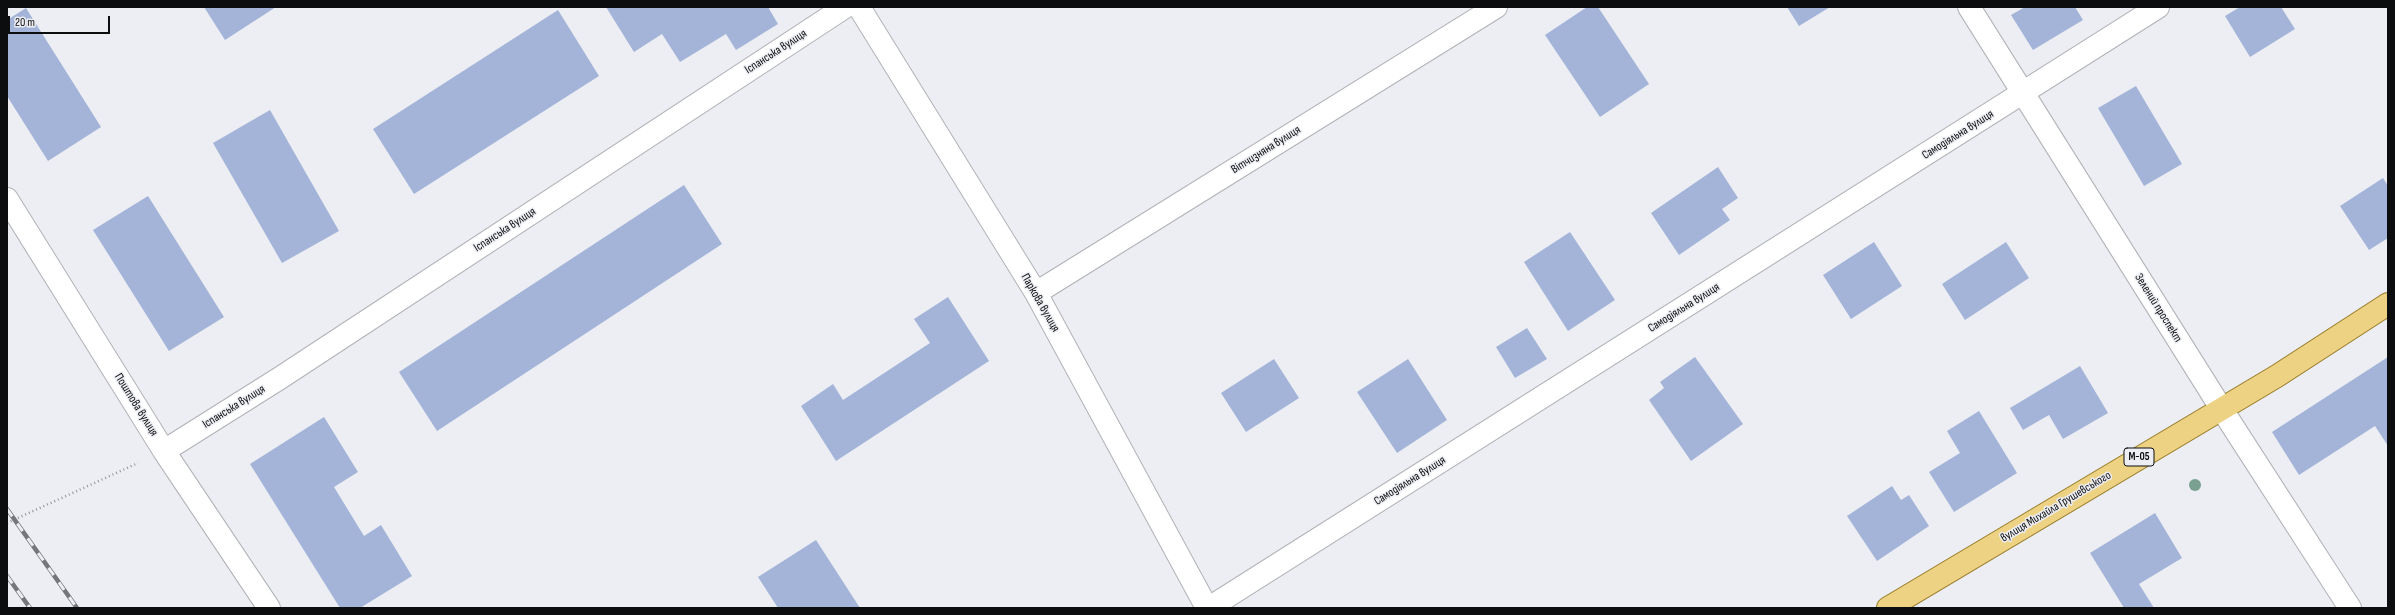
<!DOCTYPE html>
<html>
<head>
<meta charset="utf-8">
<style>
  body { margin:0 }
  #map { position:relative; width:2395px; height:615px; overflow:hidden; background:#eceef3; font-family:"Sofia Sans Condensed",sans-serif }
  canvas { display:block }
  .frame { position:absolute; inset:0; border:8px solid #0c0d0e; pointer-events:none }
  .scale { position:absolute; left:8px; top:16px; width:102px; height:18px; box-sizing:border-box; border:2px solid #0c0d0e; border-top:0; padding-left:5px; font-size:12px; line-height:14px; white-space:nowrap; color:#0c0d0e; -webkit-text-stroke:3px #eceef3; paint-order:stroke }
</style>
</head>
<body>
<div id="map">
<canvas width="2395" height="615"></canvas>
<div class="frame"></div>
<div class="scale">20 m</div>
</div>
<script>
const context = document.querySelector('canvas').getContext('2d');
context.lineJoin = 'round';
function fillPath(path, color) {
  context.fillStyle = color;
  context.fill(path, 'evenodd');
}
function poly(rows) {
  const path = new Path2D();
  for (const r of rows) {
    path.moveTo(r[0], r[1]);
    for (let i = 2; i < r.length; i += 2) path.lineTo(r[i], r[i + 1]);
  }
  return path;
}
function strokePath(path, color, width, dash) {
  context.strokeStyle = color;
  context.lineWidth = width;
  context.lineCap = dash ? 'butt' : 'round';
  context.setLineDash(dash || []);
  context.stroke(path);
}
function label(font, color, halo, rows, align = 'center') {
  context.font = font + ' "Sofia Sans Condensed",sans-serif';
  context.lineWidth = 3;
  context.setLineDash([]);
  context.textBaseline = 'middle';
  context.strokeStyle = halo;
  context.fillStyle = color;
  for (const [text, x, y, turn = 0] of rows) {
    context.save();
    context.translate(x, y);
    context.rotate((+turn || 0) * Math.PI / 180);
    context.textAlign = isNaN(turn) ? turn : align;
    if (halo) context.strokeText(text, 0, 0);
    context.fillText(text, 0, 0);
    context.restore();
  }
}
const building = poly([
  [204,7,276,7,225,40],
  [606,7,768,7,778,24,736,50,726,34,680,62,662,34,634,52],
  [1587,7,1598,7,1649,84,1600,117,1545,35],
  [1787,7,1830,7,1799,26],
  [2025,7,2075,7,2083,20,2033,50,2011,15],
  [2240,7,2281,7,2295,29,2250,57,2225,16],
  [26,8,101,127,48,161,7,96,7,20],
  [558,10,599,76,414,194,373,129],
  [2136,86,2182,164,2144,186,2098,108],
  [270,110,339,231,282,263,213,143],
  [1718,167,1738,198,1722,209,1730,220,1679,255,1651,213],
  [2383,178,2388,186,2388,238,2369,250,2340,206],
  [684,185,722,244,437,431,399,372],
  [148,196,224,317,169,351,93,230],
  [1570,232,1615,300,1568,331,1524,262],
  [1874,242,1902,286,1851,319,1823,275],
  [2006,242,2029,278,1965,320,1942,284],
  [948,297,989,361,836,461,801,406,833,384,843,400,930,343,914,319],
  [1527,328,1547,359,1515,378,1496,347],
  [1695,357,1743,424,1691,461,1649,400,1664,388,1660,382],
  [2388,357,2388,446,2375,426,2299,475,2272,432],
  [1274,359,1299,398,1246,432,1221,393],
  [1408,359,1447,420,1397,453,1357,392],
  [2080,366,2108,413,2063,439,2049,415,2023,430,2010,408],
  [1979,411,2017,473,1954,512,1929,472,1960,453,1947,431],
  [324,417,358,472,334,487,364,536,381,525,412,576,360,608,340,608,250,464],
  [1892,486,1901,500,1909,495,1929,526,1877,561,1847,516],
  [2155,513,2182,558,2139,584,2154,608,2124,608,2090,553],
  [816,540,860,608,778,608,758,577]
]);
const path = poly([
  [7,523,138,463]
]);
const minor = poly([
  [859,7,1036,293,1207,608],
  [1969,7,2221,408,2350,608],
  [7,199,164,451,269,608],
  [1036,293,1496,7],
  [164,451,280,378,845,7],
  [1209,608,2158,7]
]);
const major = poly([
  [1888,608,2277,376,2388,304]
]);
const rail = poly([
  [7,509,77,608],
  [7,576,30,608]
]);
const trees = [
  [2195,485]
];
const shields = [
  [2139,457,30]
];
const shieldNames = [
  ["М-05",2139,457]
];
const streetNames = [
  ["Іспанська вулиця",776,52,-33],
  ["Самодіяльна вулиця",1958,135,-32],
  ["Вітчизняна вулиця",1266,150,-32],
  ["Іспанська вулиця",505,230,-33],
  ["Паркова вулиця",1040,303,60],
  ["Самодіяльна вулиця",1684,308,-32],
  ["Зелений проспект",2158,308,58],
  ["Поштова вулиця",136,405,58],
  ["Іспанська вулиця",234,407,-32],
  ["Самодіяльна вулиця",1410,481,-32],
  ["вулиця Михайла Грушевського",2056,507,-31]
];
fillPath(building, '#a3b4d8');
strokePath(minor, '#b0b2b7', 24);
strokePath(major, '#967a25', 24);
strokePath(path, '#949599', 2.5, [1, 3]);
strokePath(minor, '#fff', 22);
strokePath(major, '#edd284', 22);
strokePath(rail, '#747679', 4.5);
strokePath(rail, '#eceef3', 3, [9]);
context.fillStyle = '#7aa092';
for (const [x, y] of trees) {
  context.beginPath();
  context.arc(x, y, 6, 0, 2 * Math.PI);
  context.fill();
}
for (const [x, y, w] of shields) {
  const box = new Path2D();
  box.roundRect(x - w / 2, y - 9, w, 18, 3);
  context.fillStyle = '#eceef3';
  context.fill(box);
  strokePath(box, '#0c0d0e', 1);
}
label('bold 11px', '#0c0d0e', null, shieldNames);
label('12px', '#0c0d0e', '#eceef3', streetNames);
</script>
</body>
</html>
